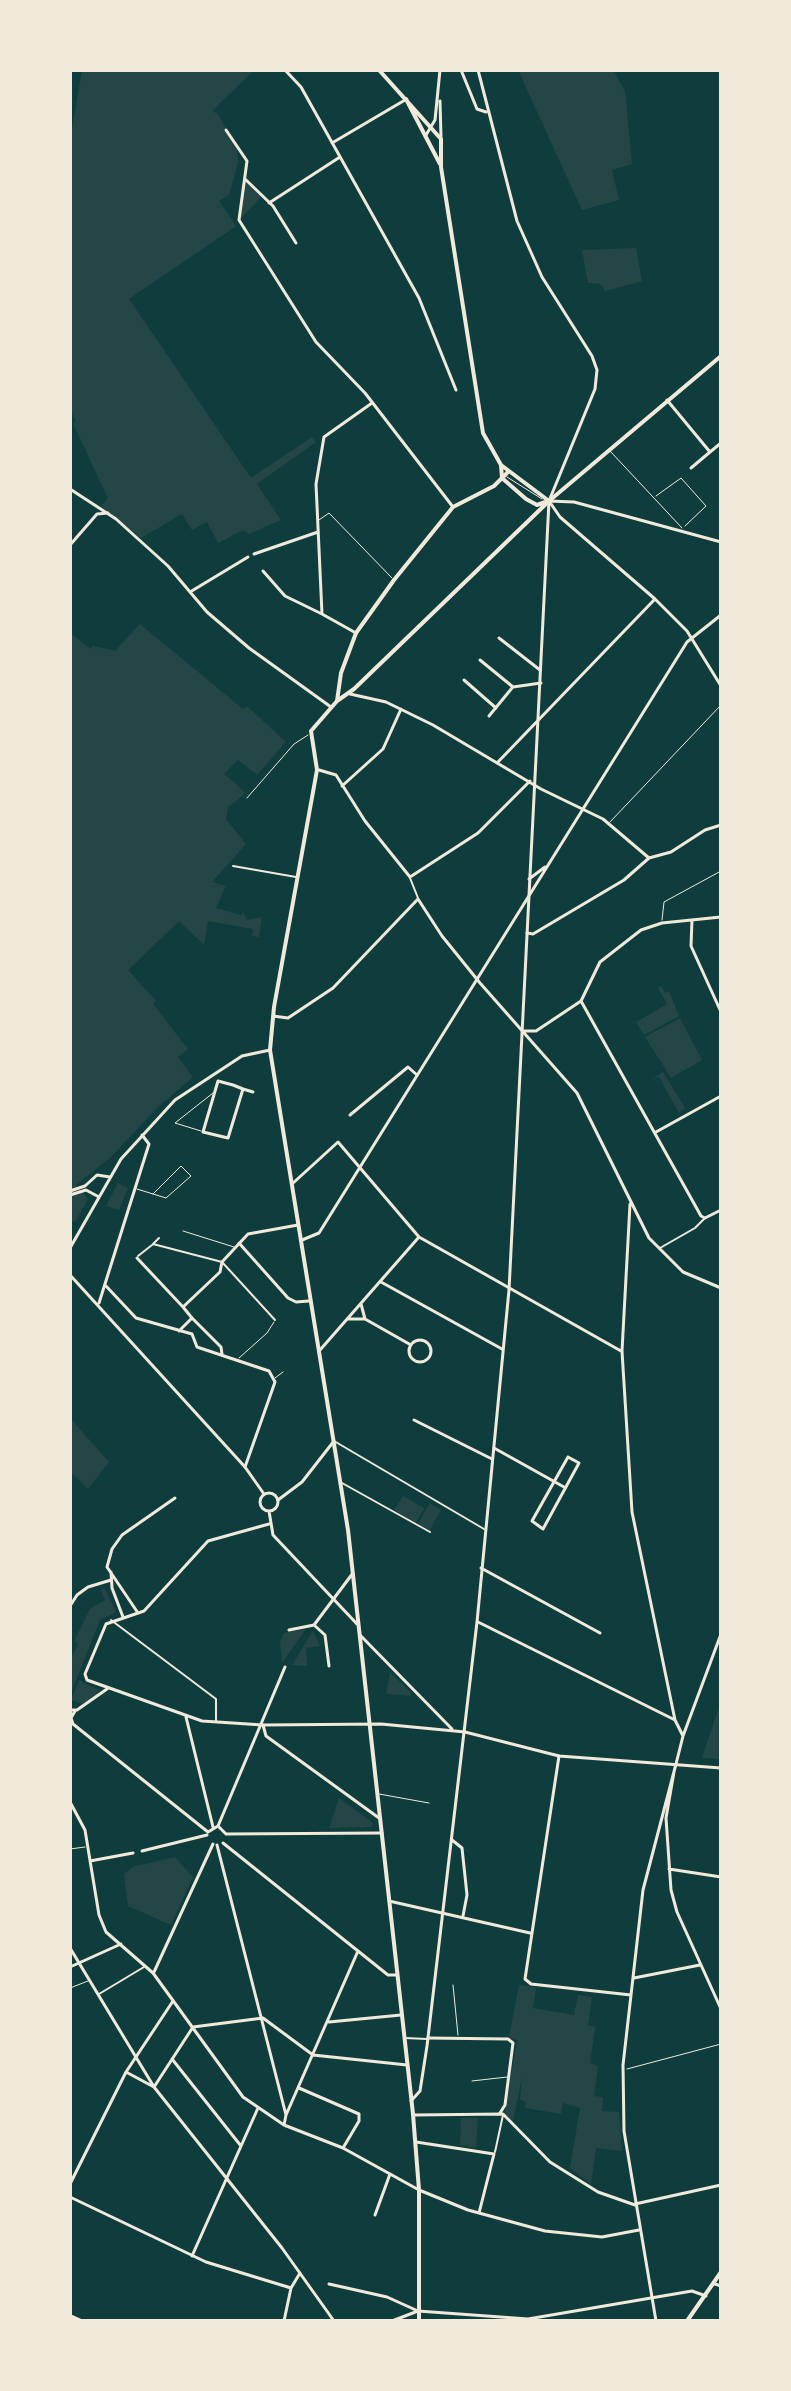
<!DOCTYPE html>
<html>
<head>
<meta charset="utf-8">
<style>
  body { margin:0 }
  #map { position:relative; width:791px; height:2391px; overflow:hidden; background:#0f3d3e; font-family:Merriweather,serif }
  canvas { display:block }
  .frame { position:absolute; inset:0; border:72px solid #f1e9da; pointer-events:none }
</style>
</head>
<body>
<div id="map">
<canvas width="791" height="2391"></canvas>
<div class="frame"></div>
</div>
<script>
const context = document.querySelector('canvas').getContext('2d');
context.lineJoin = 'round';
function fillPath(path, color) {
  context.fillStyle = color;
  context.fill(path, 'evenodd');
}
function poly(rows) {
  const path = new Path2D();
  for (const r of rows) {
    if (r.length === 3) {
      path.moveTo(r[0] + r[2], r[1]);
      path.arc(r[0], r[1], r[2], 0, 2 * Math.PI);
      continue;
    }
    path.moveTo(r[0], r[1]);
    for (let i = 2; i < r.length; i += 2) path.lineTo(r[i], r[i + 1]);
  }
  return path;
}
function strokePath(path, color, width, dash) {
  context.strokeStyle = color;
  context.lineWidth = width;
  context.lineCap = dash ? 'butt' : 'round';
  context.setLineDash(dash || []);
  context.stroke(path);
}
const green = poly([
  [82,70,254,70,212,111,218,114,237,148,238,163,229,195,219,201,236,226,129,299,251,478,312,437,316,442,257,484,281,520,249,534,243,530,218,543,207,522,192,530,182,514,141,538,101,506,108,498,73,424,76,422,70,409,70,141],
  [518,70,613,70,625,91,632,164,612,170,619,200,582,210],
  [245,179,261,197,239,220],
  [636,248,642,281,605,291,600,284,588,283,582,250],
  [140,624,243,709,247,706,286,742,257,775,238,760,224,774,246,793,228,807,226,819,246,844,212,882,226,886,216,908,241,915,243,912,247,920,262,917,259,937,252,936,253,929,208,921,204,945,179,921,128,970,156,1001,153,1004,188,1049,178,1057,193,1077,156,1109,111,1157,76,1185,88,1199,76,1221,70,1222,70,633,91,649,93,646,115,651],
  [661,986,665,993,669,991,679,1016,644,1035,636,1022,667,1004,658,988],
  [680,1018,702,1060,671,1078,645,1037],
  [663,1072,685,1108,679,1113,659,1077,652,1079],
  [118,1183,128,1188,119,1210,106,1206],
  [70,1418,109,1462,88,1489,70,1472],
  [403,1496,424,1508,416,1523,394,1510],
  [430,1503,441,1510,430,1530,418,1524],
  [105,1589,116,1612,100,1620,70,1696,70,1660,78,1644,74,1641,90,1609,105,1600,101,1590],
  [306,1629,282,1663,280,1642,284,1633],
  [313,1631,320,1646,306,1648,307,1666,292,1665],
  [390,1672,412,1694,410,1696,386,1694],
  [79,1680,99,1690,97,1695,82,1704,71,1700],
  [721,1701,721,1759,702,1758],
  [339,1798,373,1823,372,1827,329,1828],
  [175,1857,193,1877,171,1925,128,1906,124,1874,133,1867],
  [519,1985,536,1987,533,2008,574,2015,578,1995,592,1997,588,2025,595,2027,590,2063,598,2066,594,2096,603,2097,602,2111,619,2112,622,2151,596,2148,591,2184,570,2168,580,2108,563,2103,561,2114,525,2108,526,2102,520,2100,522,2078,513,2121,505,2113,517,2040,509,2037],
  [461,2118,478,2118,476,2148,460,2145]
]);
const service = poly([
  [610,451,682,528],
  [507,477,542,499],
  [656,496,681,478,706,506,685,526],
  [319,520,329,513,392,578],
  [247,798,294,744,308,735],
  [610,822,721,705],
  [662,920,664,902,721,871],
  [201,1131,175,1123,213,1093],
  [137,1189,166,1198,191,1176,181,1166,153,1194],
  [183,1231,234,1247],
  [239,1358,267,1333,274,1322],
  [275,1378,283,1372],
  [379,1794,429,1803],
  [70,1849,85,1847],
  [453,1985,458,2035],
  [70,1988,88,1981],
  [627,2069,721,2044],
  [472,2081,507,2077]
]);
const pedestrian = poly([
  [233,866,296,877],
  [410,878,418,898],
  [159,1238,153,1244,222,1262,275,1320],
  [660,1248,695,1228,704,1219],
  [138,1256,152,1245],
  [334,1441,484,1529],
  [342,1483,430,1532],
  [111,1620,216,1699,216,1722],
  [99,1994,144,1967],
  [405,2038,427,2039],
  [495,2152,503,2115]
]);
const minor = poly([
  [285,70,301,87,419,298,456,390],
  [461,70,477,109,486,112],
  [478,70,517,221,542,277,592,356,597,370,595,389,549,501,560,517,655,599,687,631,721,686],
  [226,130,247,161,239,220,316,342,365,393,453,507],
  [332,143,405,100],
  [245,179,273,206,296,243],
  [269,203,340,157],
  [667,400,710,452,721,443],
  [691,468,710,452],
  [70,489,116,519,168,566,207,612,249,648,331,707],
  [70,545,97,514,108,513],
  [721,548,721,552],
  [254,554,318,532],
  [263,571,285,596,322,614],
  [190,592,248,557],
  [356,633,322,614,316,484,324,437,372,403],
  [499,638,540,670],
  [480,660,513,687],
  [464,680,496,708],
  [513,687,541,683],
  [350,694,386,702,433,725,541,789,603,819,649,858,671,852,705,830,721,825],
  [489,716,512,688],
  [497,763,655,599],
  [319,770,336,775,365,821,410,877,478,833,530,781],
  [342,786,383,749,401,709],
  [529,879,545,867],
  [692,920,691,946,721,1012],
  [527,933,533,934,624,880,649,858],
  [581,1001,701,1216,705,1218,721,1210],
  [273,1016,288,1018,333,988,418,899,442,936,480,983,577,1093,649,1238,683,1272,721,1288],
  [523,1031,536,1031,581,1001,600,962,641,930,662,923,721,917],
  [243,1089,228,1138,203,1132,218,1081,233,1085,243,1089,253,1092],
  [350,1115,408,1067,417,1075],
  [656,1132,721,1096],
  [292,1184,338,1142,419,1237,621,1351],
  [70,1191,85,1186,97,1175,110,1177],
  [70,1195,86,1190,99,1197],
  [630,1204,622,1351,632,1512,675,1720,683,1736],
  [302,1240,319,1233,687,642,721,615],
  [239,1243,288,1298,296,1302,309,1301],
  [70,1248,121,1159,175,1100,242,1056,270,1050],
  [137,1258,183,1307],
  [381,1282,502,1349],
  [106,1286,136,1318,192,1334,197,1347,269,1371,275,1382,245,1467],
  [99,1303,149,1144,142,1135],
  [361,1304,365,1319],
  [192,1318,221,1347,222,1354],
  [349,1319,365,1319,411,1345],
  [179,1331,192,1318,183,1307,220,1272,222,1262,248,1234,298,1225],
  [420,1351,11],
  [320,1350,419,1237],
  [414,1420,492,1459],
  [494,1448,564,1487],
  [568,1457,579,1463,543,1529,532,1521,568,1457],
  [278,1500,302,1482,334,1441],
  [269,1524,208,1541,144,1611,106,1624,85,1674,87,1680,202,1721,263,1725,381,1724,465,1732],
  [481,1568,600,1633],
  [111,1572,112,1588,123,1617],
  [70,1606,77,1595,88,1587,111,1580],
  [138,1613,107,1567,112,1549,122,1535,175,1498],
  [478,1622,675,1720],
  [314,1625,325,1635,329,1666],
  [289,1630,314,1625,353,1573],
  [360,1635,452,1729],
  [70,1710,77,1710,107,1689],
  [75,1711,71,1718,73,1724,208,1832],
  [186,1717,213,1827],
  [263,1725,266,1736,379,1818],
  [559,1756,525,1979,531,1984,631,1995],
  [676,1764,683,1736,721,1634],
  [674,1772,666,1818,671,1890,677,1912,721,2009],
  [70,1802,85,1830,99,1915,106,1932,153,1973,243,2097,284,2125,343,2148,419,2190,468,2210,545,2231,602,2237,639,2230],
  [218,1826,285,1667],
  [208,1832,218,1826,226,1834],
  [226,1834,382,1833],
  [452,1840,462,1848,467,1895,463,1916],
  [223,1843,388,1975,397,1975],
  [217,1845,286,2115,284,2125],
  [142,1851,207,1835],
  [90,1861,133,1853],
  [669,1869,721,1877],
  [389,1901,530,1933],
  [70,1967,121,1944],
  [154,1972,213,1844],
  [634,1978,700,1965],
  [329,2022,401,2015],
  [193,2027,263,2018,313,2055,407,2065],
  [428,2038,508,2039,513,2043,505,2105,500,2113],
  [172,2059,241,2146],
  [126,2072,154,2087,193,2027],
  [299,2088,359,2114,359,2121,343,2148],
  [286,2115,358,1951],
  [414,2115,503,2114,550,2162,598,2192,635,2205],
  [416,2142,494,2154,479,2213],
  [70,2184,126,2072,173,2001],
  [70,2197,206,2262,291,2288],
  [635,2204,721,2185],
  [375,2215,390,2174],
  [192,2256,258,2108],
  [329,2284,387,2297,418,2311],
  [715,2284,721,2286],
  [284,2321,291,2288,300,2273],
  [656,2321,624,2131,623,2065,643,1890,676,1764]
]);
const tertiary = poly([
  [440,101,441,137],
  [426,135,435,120,440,70],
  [70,1275,245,1467,264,1494],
  [269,1502,9],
  [269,1511,273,1535,357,1624],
  [465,1732,559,1756,721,1768],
  [70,1948,154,2087,282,2248,334,2321],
  [411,2101,420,2091,427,2046,477,1622,509,1290,549,501,574,502,721,542],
  [392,2321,418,2311,528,2319,692,2291,706,2296]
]);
const secondary = poly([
  [379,70,441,139,441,167,483,433,501,465,549,501],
  [406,99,440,164],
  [501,465,502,478,526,499,537,505,548,501],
  [337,701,341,673,356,633,394,580,453,507,494,486,509,471],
  [70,2316,81,2321],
  [419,2321,419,2190,413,2114,348,1530,270,1050,274,1007,317,770,311,731,337,701,354,689,549,501,721,356],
  [687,2321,721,2272]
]);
fillPath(green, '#244646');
strokePath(service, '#f1e9da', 1);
strokePath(pedestrian, '#f1e9da', 2);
strokePath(minor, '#f1e9da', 3);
strokePath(tertiary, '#f1e9da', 3);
strokePath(secondary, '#f1e9da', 4);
</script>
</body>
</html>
